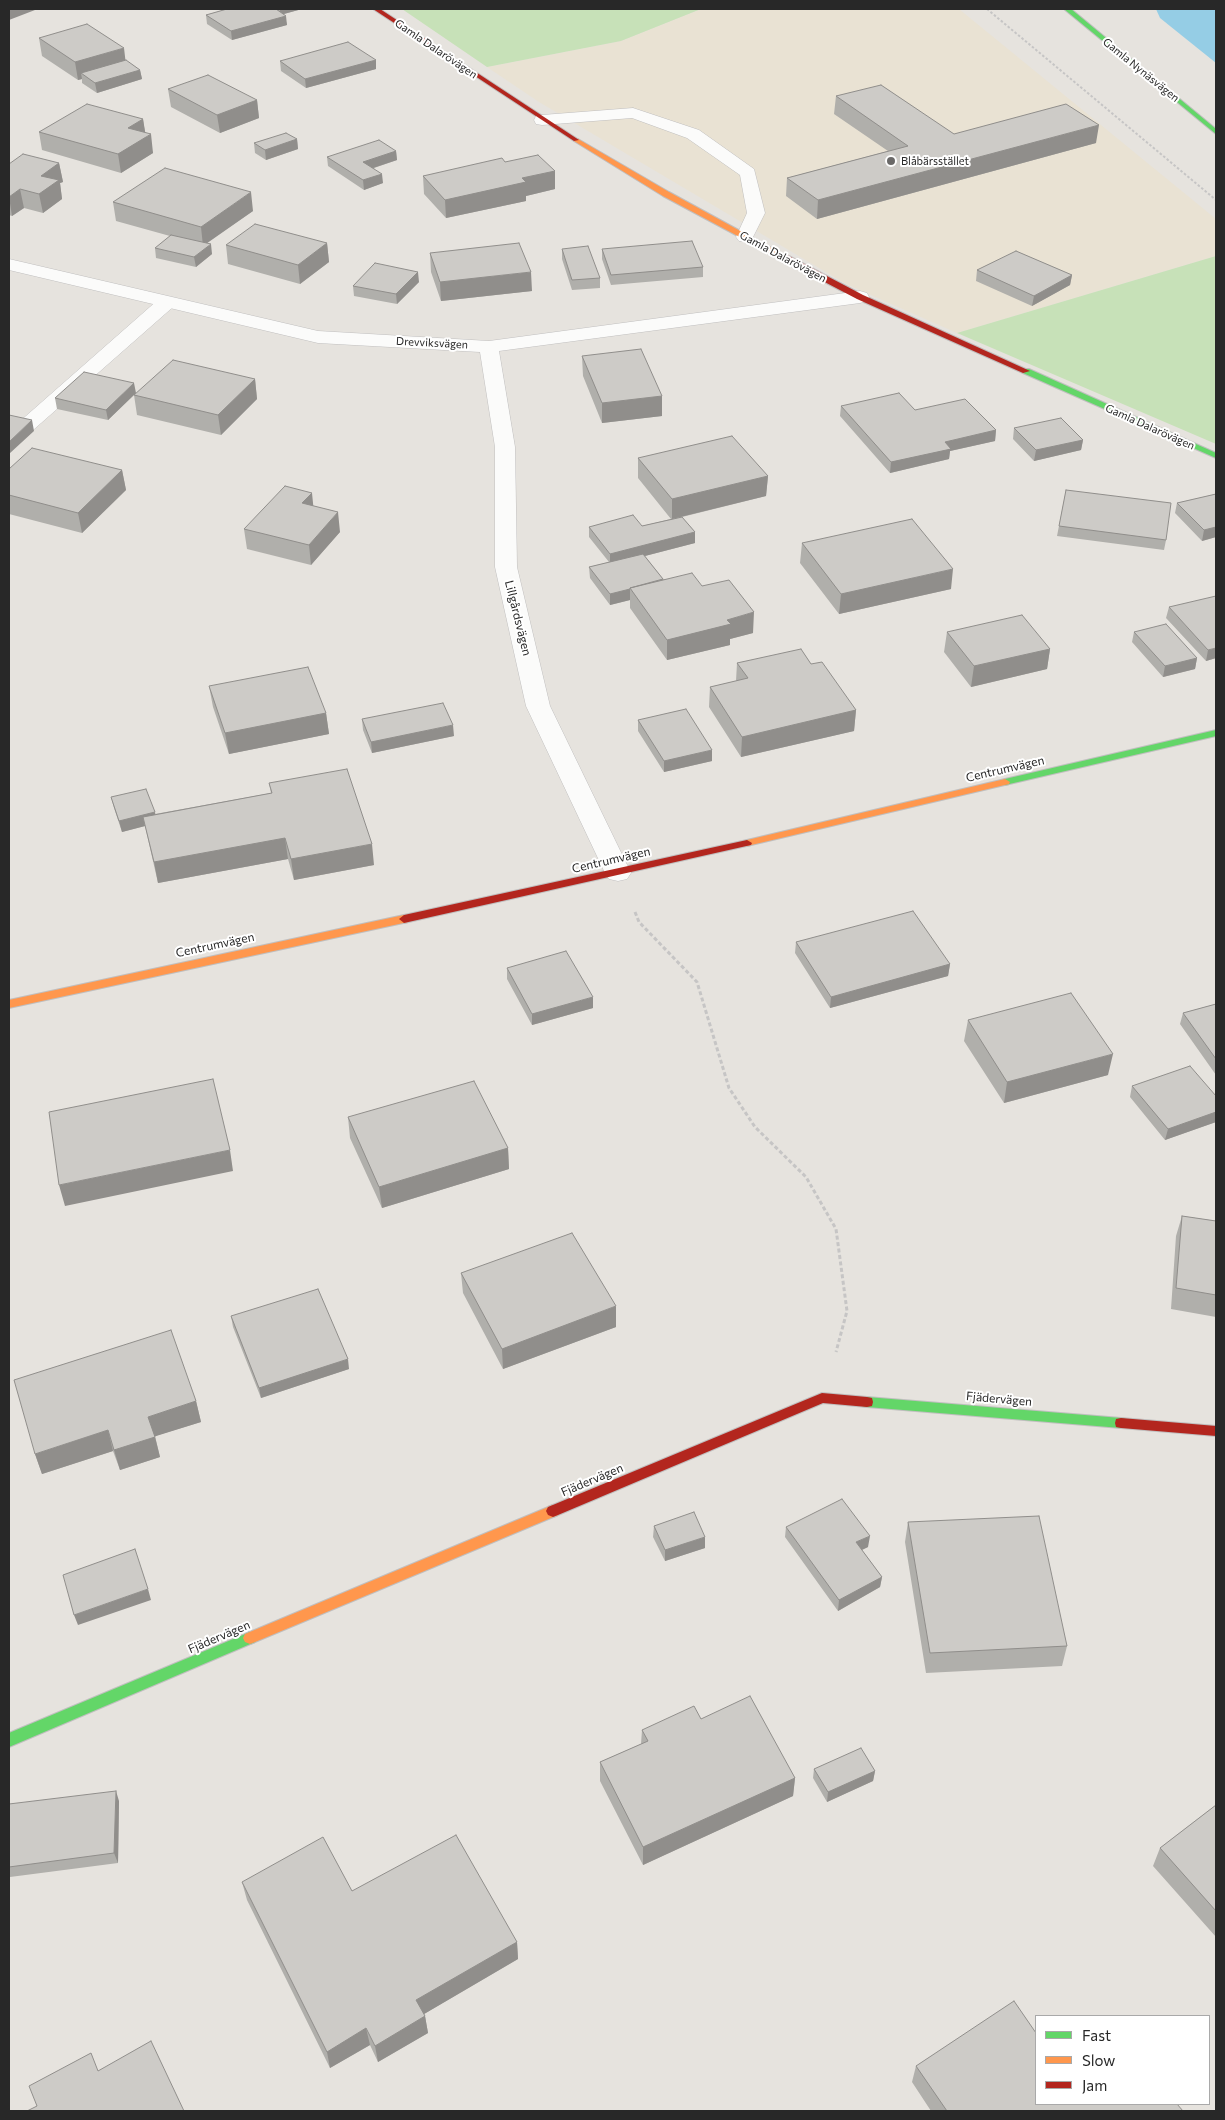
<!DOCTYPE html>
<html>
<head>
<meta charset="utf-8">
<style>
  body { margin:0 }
  #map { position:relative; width:1225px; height:2120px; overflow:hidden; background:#e6e3de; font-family:Commissioner,sans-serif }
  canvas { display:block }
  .frame { position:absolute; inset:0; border:10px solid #282828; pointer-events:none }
  .legend { position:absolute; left:1035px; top:2015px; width:175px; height:90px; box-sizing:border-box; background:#fff; border:1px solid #a9a9a9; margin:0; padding:6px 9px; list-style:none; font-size:15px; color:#282828 }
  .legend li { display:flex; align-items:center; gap:10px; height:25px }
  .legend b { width:25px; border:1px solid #a9a9a9 }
</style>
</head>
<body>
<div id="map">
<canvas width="1225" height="2120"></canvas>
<div class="frame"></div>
<ul class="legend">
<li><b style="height:6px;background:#63d668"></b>Fast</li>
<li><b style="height:6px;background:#ff974d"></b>Slow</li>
<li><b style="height:6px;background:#b3261e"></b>Jam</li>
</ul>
</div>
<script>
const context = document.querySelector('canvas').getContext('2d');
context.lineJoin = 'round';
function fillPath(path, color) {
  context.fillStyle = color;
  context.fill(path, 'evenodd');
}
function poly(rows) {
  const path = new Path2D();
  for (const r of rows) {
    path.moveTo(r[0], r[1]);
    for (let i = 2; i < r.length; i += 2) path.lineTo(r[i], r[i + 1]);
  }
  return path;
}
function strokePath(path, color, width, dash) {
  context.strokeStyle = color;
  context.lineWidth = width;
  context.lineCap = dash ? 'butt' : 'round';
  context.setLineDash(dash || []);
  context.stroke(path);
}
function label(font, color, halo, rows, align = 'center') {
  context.font = font + ' Commissioner,sans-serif';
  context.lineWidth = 4;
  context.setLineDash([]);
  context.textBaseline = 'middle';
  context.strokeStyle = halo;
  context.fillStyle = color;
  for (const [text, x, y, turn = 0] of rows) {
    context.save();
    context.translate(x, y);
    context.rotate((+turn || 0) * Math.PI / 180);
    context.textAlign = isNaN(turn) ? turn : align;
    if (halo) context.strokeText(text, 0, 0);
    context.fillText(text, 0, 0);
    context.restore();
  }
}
const education = poly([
  [701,9,959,9,1216,219,1216,256,957,333,846,284,539,102,487,67,621,41]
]);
const green = poly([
  [402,9,701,9,621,41,487,67],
  [1216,256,1216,444,957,333]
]);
const water = poly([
  [1156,9,1216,9,1216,63,1160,18]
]);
const pathFar1 = poly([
  [987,9,1216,200]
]);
const path = poly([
  [635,912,639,922,697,982,729,1088,755,1127,806,1177,836,1229,847,1311,836,1352]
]);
const lane = poly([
  [633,108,699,130,754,169,765,213,751,241,739,241,736,237,747,213,740,175,687,138,632,118,542,125,536,124,534,120,536,116,542,115,633,108],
  [166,297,173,299,175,303,173,307,32,431,25,433,18,431,15,427,18,423,159,299,166,297]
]);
const street = poly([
  [9,259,318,331,489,341,860,291,867,293,869,297,867,301,860,303,499,351,515,447,517,567,550,706,631,873,627,879,618,881,609,879,605,873,526,706,495,567,495,447,480,352,318,343,9,270,9,259]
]);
const fast = poly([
  [1064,9,1071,9,1216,129,1216,134,1064,9],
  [1023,369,1029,369,1216,453,1216,458,1023,373,1023,369],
  [1216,730,1216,736,1005,785,1000,782,1005,779,1216,730],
  [867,1397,1121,1418,1126,1419,1127,1423,1126,1427,1121,1428,867,1407,862,1406,861,1402,862,1398,867,1397],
  [250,1632,255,1634,257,1638,255,1642,9,1747,9,1733,250,1632]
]);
const slow = poly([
  [574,139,578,139,669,192,786,256,779,258,663,196,574,141,574,139],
  [1005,779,1010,782,1009,784,747,846,742,843,747,840,1005,779],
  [404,915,408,916,409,919,408,922,9,1008,9,1000,404,915],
  [553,1505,558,1507,560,1511,558,1515,255,1642,250,1644,245,1642,243,1638,245,1634,553,1505]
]);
const jam = poly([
  [373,9,380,9,579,140,574,141,373,9],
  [779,254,785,254,863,295,1030,371,1023,373,857,299,779,258,779,254],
  [747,840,752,843,751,845,404,923,399,919,404,915,747,840],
  [822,1393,867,1397,872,1398,873,1402,872,1406,867,1407,823,1403,558,1515,553,1517,548,1515,546,1511,548,1507,822,1393],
  [1121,1418,1216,1426,1216,1436,1121,1428,1116,1427,1115,1423,1116,1419,1121,1418]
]);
const wall = poly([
  [227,9,302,9,284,14,287,25,232,40,207,24,206,15],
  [39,38,125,60,140,70,142,79,97,93,82,83,82,79,78,80,42,56],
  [376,60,376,69,306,88,281,71,280,61],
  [168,89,257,100,259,118,220,133,171,107],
  [836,96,954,134,1096,143,817,219,786,196,787,178,888,151,834,114],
  [143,119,145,133,153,153,121,173,42,150,39,132],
  [297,139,298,149,266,160,255,153,254,143],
  [396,151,397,160,374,168,383,183,364,190,328,166,327,157],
  [505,162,555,171,555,189,526,196,526,201,446,218,424,194,423,176],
  [59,163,63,182,60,183,62,199,43,213,24,208,12,216,9,215,9,164],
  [113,202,253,211,206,243,212,254,196,267,156,258,155,248,170,236,116,221],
  [327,243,329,262,300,284,228,264,226,245],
  [562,249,600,278,600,288,572,290,562,259],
  [602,249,703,267,703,277,611,285,602,259],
  [430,253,532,291,441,301,431,272],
  [977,270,1072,275,1070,285,1032,306,976,281],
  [419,282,397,304,354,296,353,286],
  [582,356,662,396,662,416,602,423,583,376],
  [255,379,257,399,221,435,137,415,134,395],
  [136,393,108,420,57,409,55,398],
  [841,406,915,410,996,430,995,441,950,451,949,459,890,473,840,416],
  [1014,428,1083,440,1081,450,1034,461,1013,439],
  [638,458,768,476,766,496,682,517,695,532,695,543,645,556,663,579,702,586,753,633,730,639,730,645,667,660,630,608,630,600,610,605,590,578,589,567,609,562,589,537,589,527,642,526,671,519,638,478],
  [9,469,122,470,126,490,82,533,9,514],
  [1066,490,1166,540,1164,550,1057,536],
  [1216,494,1216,537,1202,541,1175,513,1177,503],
  [314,506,340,532,311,565,247,549,244,529],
  [802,543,951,589,839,614,800,563],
  [1169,607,1216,658,1206,661,1166,618],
  [947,632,1050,649,1047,669,971,687,944,652],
  [1134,632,1197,658,1195,669,1163,677,1132,642],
  [737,663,811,664,856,710,854,731,741,757,709,707,710,687,736,681],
  [209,686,326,713,329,734,229,754,213,707],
  [362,719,454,736,372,753,363,730],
  [638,720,712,761,664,772,638,731],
  [269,783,374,865,294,880,288,859,158,883,145,826,122,832,114,808,111,797,155,814,271,793],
  [796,942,950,964,948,976,830,1008,795,953],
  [507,968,593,1008,532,1025,507,979],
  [1216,1004,1216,1075,1180,1024,1183,1013],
  [968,1020,1108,1075,1004,1103,964,1041],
  [1132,1086,1216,1096,1216,1122,1165,1140,1130,1097],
  [348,1117,508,1148,509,1169,382,1208,350,1138],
  [1182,1216,1216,1221,1216,1317,1171,1309,1176,1236],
  [461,1273,616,1327,503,1369,463,1293],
  [231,1316,349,1369,261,1398,233,1327],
  [196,1401,201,1422,155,1436,160,1457,120,1470,113,1451,42,1474,35,1454],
  [908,1522,1067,1646,1062,1666,926,1673,905,1542],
  [654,1526,705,1548,665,1561,653,1537],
  [786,1527,868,1547,862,1550,882,1577,880,1587,838,1611,785,1537],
  [701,1719,795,1778,793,1796,643,1865,600,1781,600,1762,641,1744,642,1730],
  [814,1769,875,1771,873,1781,827,1802,813,1778],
  [119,1801,118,1863,10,1877,9,1874,9,1813],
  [1216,1805,1216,1937,1153,1866,1160,1848],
  [242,1882,352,1891,517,1942,518,1959,424,2014,425,2016,428,2033,378,2062,370,2045,330,2068,247,1900],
  [916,2066,1036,2104,1183,2111,931,2111,912,2082]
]);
const shadedWall = poly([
  [9,9,35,9,35,10,9,20],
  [280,9,302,9,280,15],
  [286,16,287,25,232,40,231,31],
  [124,48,126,65,81,73,82,79,78,80,75,62],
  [376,60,376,69,306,88,305,79],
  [140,70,142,79,97,93,95,83],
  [257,100,259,118,220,133,217,115],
  [143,119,146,137,151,134,153,153,121,173,118,154,128,128],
  [1099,125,1096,143,817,219,818,200],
  [297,139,298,149,266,160,265,150],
  [396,151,397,160,364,171,363,162],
  [59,163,63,182,60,183,62,199,43,213,39,194,41,176],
  [555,171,555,189,526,196,526,201,446,218,445,200,522,178],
  [382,174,383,183,364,190,363,180],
  [20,189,24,208,12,216,9,197],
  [251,192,253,211,203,246,201,227],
  [327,243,329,262,300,284,298,265],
  [211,244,212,254,196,267,194,257],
  [418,272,419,282,397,304,396,294],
  [531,272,532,291,441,301,440,282],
  [1072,275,1070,285,1032,306,1034,296],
  [255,379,257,399,221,435,218,415],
  [134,383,136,393,108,420,106,410],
  [662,396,662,416,602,423,602,403],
  [32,420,34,431,9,454,9,442],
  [996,430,995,441,950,451,949,459,890,473,891,462,945,442],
  [1083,440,1081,450,1034,461,1036,450],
  [122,470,126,490,82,533,78,513],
  [768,476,766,496,672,519,672,499],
  [312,493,314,513,302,503],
  [338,512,340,532,311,565,309,545],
  [1216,527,1216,537,1202,541,1204,530],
  [695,532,695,543,610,565,610,554],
  [953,569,951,589,839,614,841,594],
  [630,589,630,600,610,605,610,594],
  [754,612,753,633,730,639,730,645,667,660,667,640,727,620],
  [1216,648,1216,658,1206,661,1208,650],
  [1050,649,1047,669,971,687,974,666],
  [1197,658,1195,669,1163,677,1165,666],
  [856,710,854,731,741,757,742,737],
  [326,713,329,734,229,754,225,733],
  [453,725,454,736,372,753,371,742],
  [712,750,712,761,664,772,664,761],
  [155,812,157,824,143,817,145,826,122,832,119,821],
  [285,838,288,859,158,883,154,862],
  [372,844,374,865,294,880,291,859],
  [950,964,948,976,830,1008,831,997],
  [593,997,593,1008,532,1025,532,1014],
  [1113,1054,1108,1075,1004,1103,1007,1082],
  [1216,1112,1216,1122,1165,1140,1168,1129],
  [508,1148,509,1169,382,1208,379,1187],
  [230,1150,233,1171,65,1206,59,1185],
  [616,1306,616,1327,503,1369,502,1349],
  [348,1359,349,1369,261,1398,259,1388],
  [196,1401,201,1422,153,1437,148,1417],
  [108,1430,113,1451,42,1474,35,1454],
  [155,1437,160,1457,120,1470,114,1450],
  [870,1536,868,1547,855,1553,856,1542],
  [705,1537,705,1548,665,1561,665,1550],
  [882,1577,880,1587,838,1611,839,1600],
  [148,1589,151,1600,78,1625,74,1615],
  [875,1771,873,1781,827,1802,828,1792],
  [795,1778,793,1796,643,1865,643,1847],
  [116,1791,119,1801,118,1863,114,1853],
  [517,1942,518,1959,419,2017,416,2000],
  [425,2016,428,2033,378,2062,375,2046],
  [366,2028,370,2045,330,2068,327,2052]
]);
const building = poly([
  [227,9,276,9,286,16,231,31,206,15,227,9],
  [87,24,124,48,75,62,39,38,87,24],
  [348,42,376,60,305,79,280,61,348,42],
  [126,60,140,70,95,83,81,73,126,60],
  [208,75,257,100,217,115,168,89,208,75],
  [881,85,954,134,1066,104,1099,125,818,200,787,178,908,146,836,96,881,85],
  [87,104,143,119,128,128,151,134,118,154,39,132,87,104],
  [286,133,297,139,265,150,254,143,286,133],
  [379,140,396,151,363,162,382,174,363,180,327,157,379,140],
  [23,154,59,163,41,176,59,180,39,194,20,189,9,197,9,164,23,154],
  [538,155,555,171,522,178,526,182,445,200,423,176,502,158,505,162,538,155],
  [165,168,251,192,201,227,113,202,165,168],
  [255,224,327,243,298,265,226,245,255,224],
  [171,235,211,244,194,257,155,248,171,235],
  [692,241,703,267,611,275,602,249,692,241],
  [519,243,531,272,440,282,430,253,519,243],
  [588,246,600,278,572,280,562,249,588,246],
  [1016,251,1072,275,1034,296,977,270,1016,251],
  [375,263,418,272,396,294,353,286,375,263],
  [641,349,662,396,602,403,582,356,641,349],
  [173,360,255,379,218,415,134,395,173,360],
  [84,372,134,383,106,410,55,398,84,372],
  [899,393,915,410,965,399,996,430,945,442,951,449,891,462,841,406,899,393],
  [9,415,32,420,9,442,9,415],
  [1061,418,1083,440,1036,450,1014,428,1061,418],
  [732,436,768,476,672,499,638,458,732,436],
  [32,448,122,470,78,513,9,495,9,469,32,448],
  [285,486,312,493,302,503,338,512,309,545,244,529,285,486],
  [1066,490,1171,503,1166,540,1059,526,1066,490],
  [1216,494,1216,527,1204,530,1177,503,1216,494],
  [633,515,642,526,682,517,695,532,610,554,589,527,633,515],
  [912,519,953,569,841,594,802,543,912,519],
  [643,554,663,579,630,588,630,589,610,594,589,567,643,554],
  [692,573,702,586,729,580,754,612,727,620,731,624,667,640,630,588,692,573],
  [1216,596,1216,648,1208,650,1169,607,1216,596],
  [1022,615,1050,649,974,666,947,632,1022,615],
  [1166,624,1197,658,1165,666,1134,632,1166,624],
  [801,649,811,664,822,662,856,710,742,737,710,687,748,678,737,663,801,649],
  [308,667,326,713,225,733,209,686,308,667],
  [443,703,453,725,371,742,362,719,443,703],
  [686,709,712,750,664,761,638,720,686,709],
  [347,769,372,844,291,859,285,838,154,862,143,817,272,793,269,783,347,769],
  [146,789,155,812,119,821,111,797,146,789],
  [913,911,950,964,831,997,796,942,913,911],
  [566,951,593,997,532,1014,507,968,566,951],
  [1071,993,1113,1054,1007,1082,968,1020,1071,993],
  [1216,1004,1216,1059,1183,1013,1216,1004],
  [1190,1066,1216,1096,1216,1112,1168,1129,1132,1086,1190,1066],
  [213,1079,230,1150,59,1185,49,1112,213,1079],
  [474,1081,508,1148,379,1187,348,1117,474,1081],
  [1182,1216,1216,1221,1216,1295,1176,1288,1182,1216],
  [572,1233,616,1306,502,1349,461,1273,572,1233],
  [318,1289,348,1359,259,1388,231,1316,318,1289],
  [171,1330,196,1401,148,1417,155,1437,114,1450,108,1430,35,1454,14,1380,171,1330],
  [842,1499,870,1536,856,1542,882,1577,839,1600,786,1527,842,1499],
  [694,1512,705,1537,665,1550,654,1526,694,1512],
  [1039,1516,1067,1646,930,1653,908,1522,1039,1516],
  [135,1549,148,1589,74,1615,63,1575,135,1549],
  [750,1696,795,1778,643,1847,600,1762,648,1741,642,1730,694,1706,701,1719,750,1696],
  [861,1748,875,1771,828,1792,814,1769,861,1748],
  [116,1791,114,1853,9,1867,9,1804,116,1791],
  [1216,1805,1216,1911,1160,1848,1216,1805],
  [456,1835,517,1942,416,2000,425,2016,375,2046,366,2028,327,2052,242,1882,323,1837,352,1891,456,1835],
  [1014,2001,1036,2033,1036,2104,1177,2104,1183,2111,947,2111,916,2066,1014,2001],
  [151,2041,184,2111,27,2111,37,2106,29,2086,91,2053,98,2071,151,2041]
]);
const markers = [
  [891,161,5,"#6a6968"]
];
const farStreetnames = [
  ["Gamla Dalarövägen",436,49,34],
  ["Gamla Nynäsvägen",1141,70,39],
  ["Gamla Dalarövägen",783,257,28],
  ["Drevviksvägen",432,343,3],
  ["Gamla Dalarövägen",1150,427,24]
];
const farPoinames = [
  ["Blåbärsstället",901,161]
];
const streetNames = [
  ["Lillgårdsvägen",518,618,76],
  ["Centrumvägen",1005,769,-13],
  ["Centrumvägen",611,860,-13],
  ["Centrumvägen",215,945,-12],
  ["Fjädervägen",999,1399,5],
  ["Fjädervägen",592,1480,-23],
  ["Fjädervägen",219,1637,-23]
];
fillPath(education, '#e9e2d3');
fillPath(green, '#c7e1b8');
fillPath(water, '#95cde5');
strokePath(lane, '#c0bfbf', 1);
strokePath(street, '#c0bfbf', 1);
strokePath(fast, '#c0bfbf', 2);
strokePath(slow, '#c0bfbf', 2);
strokePath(jam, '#c0bfbf', 2);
strokePath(pathFar1, '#c6c5c5', 2, [2.5, 2]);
strokePath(path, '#c6c5c5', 3, [4, 2.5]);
fillPath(lane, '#fbfbfa');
fillPath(street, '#fbfbfa');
fillPath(fast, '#63d668');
fillPath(slow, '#ff974d');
fillPath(jam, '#b3261e');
fillPath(wall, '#b0afab');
fillPath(shadedWall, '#908e8b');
fillPath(building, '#cdcbc7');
strokePath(building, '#908e8b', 1);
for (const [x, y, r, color] of markers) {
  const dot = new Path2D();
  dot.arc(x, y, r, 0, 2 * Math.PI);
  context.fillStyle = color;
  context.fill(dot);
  strokePath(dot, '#fff', 2);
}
label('11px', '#282828', '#fff', farStreetnames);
label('11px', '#282828', '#fff', farPoinames, 'left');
label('12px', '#282828', '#fff', streetNames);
</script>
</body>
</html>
